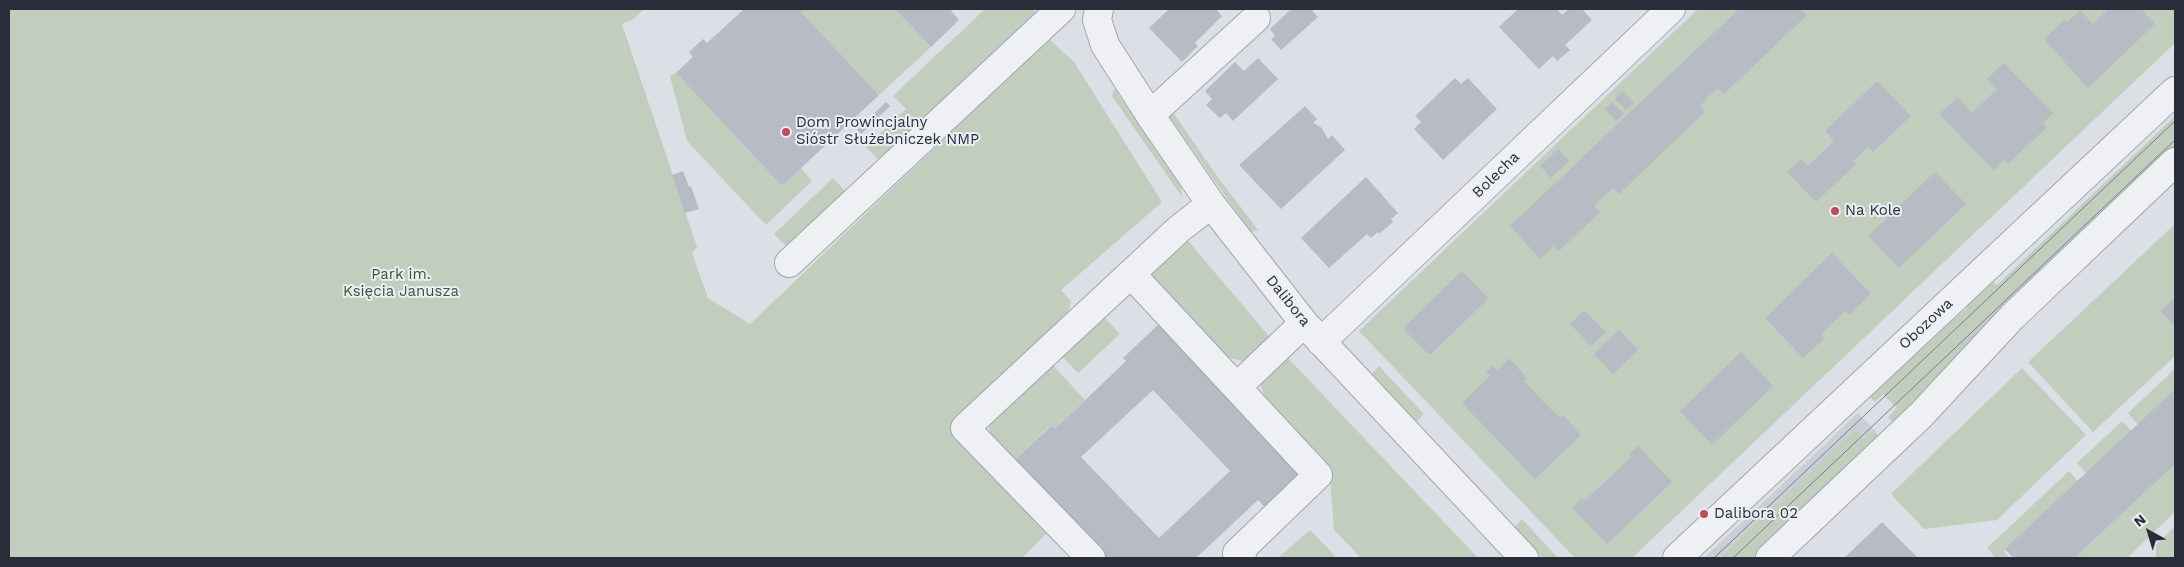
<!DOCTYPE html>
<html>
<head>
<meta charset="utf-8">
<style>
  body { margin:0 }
  #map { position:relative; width:2184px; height:567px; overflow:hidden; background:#dcdfe5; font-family:"Work Sans",sans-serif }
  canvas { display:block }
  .frame { position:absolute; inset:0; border:10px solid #282d39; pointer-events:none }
  .north { position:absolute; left:2124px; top:507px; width:50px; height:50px; -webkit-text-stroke:4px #ebeef3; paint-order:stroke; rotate:321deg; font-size:14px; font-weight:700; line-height:20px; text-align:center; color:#282d39 }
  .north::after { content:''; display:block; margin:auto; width:18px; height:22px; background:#282d39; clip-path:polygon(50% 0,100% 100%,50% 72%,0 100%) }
</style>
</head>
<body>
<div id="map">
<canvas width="2184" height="567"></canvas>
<div class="frame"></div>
<div class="north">N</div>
</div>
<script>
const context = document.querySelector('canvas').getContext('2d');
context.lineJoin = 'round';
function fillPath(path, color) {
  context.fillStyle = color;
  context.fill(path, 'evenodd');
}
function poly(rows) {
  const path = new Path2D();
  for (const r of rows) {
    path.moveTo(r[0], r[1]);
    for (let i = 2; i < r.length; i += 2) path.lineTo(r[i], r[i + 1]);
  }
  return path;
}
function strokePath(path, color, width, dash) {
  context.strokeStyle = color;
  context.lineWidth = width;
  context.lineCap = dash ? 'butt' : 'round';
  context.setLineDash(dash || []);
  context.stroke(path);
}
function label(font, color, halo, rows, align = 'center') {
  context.font = font + ' "Work Sans",sans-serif';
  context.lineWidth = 4;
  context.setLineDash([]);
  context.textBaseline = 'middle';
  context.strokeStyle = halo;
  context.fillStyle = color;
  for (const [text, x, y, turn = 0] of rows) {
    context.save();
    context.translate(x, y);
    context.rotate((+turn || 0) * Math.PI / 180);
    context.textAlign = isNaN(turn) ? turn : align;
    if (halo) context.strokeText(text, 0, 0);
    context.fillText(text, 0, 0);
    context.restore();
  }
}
const built = poly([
  [1858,413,1874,430,1864,439,1855,430,1720,558,1704,558]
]);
const green = poly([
  [9,9,644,9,634,19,622,24,697,247,692,253,708,298,750,324,1049,39,1074,62,1162,202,1061,290,1071,302,1065,322,952,428,1049,531,1024,556,1025,558,9,558],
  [805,9,895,9,931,47,879,95,801,12],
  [985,9,1032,9,1036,12,879,160,866,147,906,109,893,96],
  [1698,9,2175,9,2175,43,1632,558,1575,558,1359,331],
  [676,73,782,186,801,168,812,181,766,225,687,141,670,76],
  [1114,88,1181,187,1182,197,1112,96],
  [1170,108,1217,176,1258,230,1251,232,1166,112],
  [2175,116,2175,146,1981,330,1984,333,1895,424,1888,417,1897,408,1883,394,1875,402,1866,393,1967,308,1966,307,1993,282,1997,285],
  [833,178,846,192,787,247,774,234],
  [2175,224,2175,297,2160,311,2173,325,2175,323,2175,356,2093,432,2028,362],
  [1184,236,1274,342,1246,362,1223,356,1146,271],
  [1100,313,1120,334,1078,373,1059,353],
  [1286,356,1478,558,1361,558,1334,530,1329,465,1265,397,1261,385,1266,374],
  [1049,361,1085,400,1055,429,1051,425,1014,461,990,434,988,423],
  [1379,366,1424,414,1416,422,1371,375],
  [2022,368,2086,435,1997,520,1924,529,1891,494],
  [2175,369,2175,392,2139,426,2128,413],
  [2122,421,2133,432,2087,474,2077,463],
  [1855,429,1864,439,1874,430,1881,438,1752,558,1720,558],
  [2175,463,2175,512,2127,558,2073,558],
  [2069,471,2079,482,2004,552,2010,558,1996,558,1987,548],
  [1522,519,1558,558,1542,558,1513,528],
  [2175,526,2175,558,2156,558,2156,545],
  [1310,530,1337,558,1278,558]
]);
const building = poly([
  [744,9,805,9,801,12,879,95,782,186,676,73,693,57,689,52,703,39,707,43],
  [895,9,953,9,951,11,959,20,931,47],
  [1169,9,1216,9,1222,16,1195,43,1198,46,1182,62,1149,28],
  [1291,9,1311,9,1318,17,1281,50,1271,39,1275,36,1270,29],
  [1518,9,1557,9,1562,15,1569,9,1582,9,1592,20,1565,45,1570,50,1557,61,1553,56,1539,69,1499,27],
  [1739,9,1801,9,1807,15,1724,94,1718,88,1708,97,1700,106,1705,112,1619,194,1613,188,1606,194,1594,206,1600,212,1559,251,1554,246,1540,259,1510,226],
  [2108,9,2141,9,2155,24,2088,88,2044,39,2064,20,2067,22,2080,10,2093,24],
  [1258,58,1278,79,1233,121,1226,113,1220,118,1206,105,1212,99,1205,91,1235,62,1244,71],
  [2004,63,2053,113,2043,123,2047,127,2008,164,2004,160,1994,170,1939,114,1958,97,1972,113,1997,89,1987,79],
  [1455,78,1461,84,1468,78,1497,109,1443,160,1414,129,1421,122,1415,116],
  [1877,81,1911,116,1873,152,1868,147,1853,161,1856,164,1816,202,1787,172,1801,159,1808,166,1834,141,1825,131],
  [1622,91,1634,103,1626,110,1615,99],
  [886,102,890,106,861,134,857,130],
  [1612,102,1624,114,1616,121,1605,109],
  [1305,106,1317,119,1313,123,1322,128,1328,139,1332,135,1345,150,1281,209,1239,165],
  [1558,149,1569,161,1551,178,1540,166],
  [683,171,689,187,691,186,699,209,685,213,672,175],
  [1935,172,1966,204,1899,268,1868,236],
  [1366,177,1398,213,1391,219,1393,222,1379,234,1378,232,1371,238,1367,234,1329,268,1301,238],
  [1832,253,1871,294,1849,315,1846,310,1821,334,1825,338,1803,358,1765,318],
  [1462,271,1487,297,1486,299,1487,300,1431,354,1428,354,1403,328],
  [2175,297,2175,323,2173,325,2160,311],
  [1584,310,1606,332,1591,346,1570,324],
  [1161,322,1305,476,1268,511,1258,500,1196,558,1106,558,1014,461,1052,425,1055,429,1126,361,1123,358],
  [1153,390,1230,471,1159,538,1081,457],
  [1619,330,1638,350,1613,374,1594,354],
  [1741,352,1773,386,1712,445,1680,411],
  [1509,358,1527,378,1524,381,1542,400,1560,418,1563,415,1581,435,1535,479,1462,403,1490,376,1486,372,1492,366,1497,370],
  [2175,389,2175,464,2074,558,2013,558,2005,549],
  [1638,446,1672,482,1607,544,1572,508,1582,498,1584,501,1607,480,1631,457,1629,454],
  [1882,522,1918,558,1844,558]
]);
const minor = poly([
  [1099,9,1097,20,1105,45,1150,115,1211,204,1304,323,1524,558],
  [1150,115,1256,18],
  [789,263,1061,9],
  [1131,274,1318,475,1237,553,1242,558],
  [1321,342,1671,9],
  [1237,387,1304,323],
  [1091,558,965,428,1179,229,1211,204],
  [1677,558,2175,91],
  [1770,558,1921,415,2012,317,2175,162]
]);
const tram = poly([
  [1714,558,2175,121],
  [1733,558,2175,140]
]);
const markers = [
  [786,132,5,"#be4d57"],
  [1835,211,5,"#be4d57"],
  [1704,514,5,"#be4d57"]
];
const poiNames = [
  ["Dom Prowincjalny",796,123],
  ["Sióstr Służebniczek NMP",796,140],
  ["Na Kole",1845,211],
  ["Dalibora 02",1714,514]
];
const streetNames = [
  ["Bolecha",1496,175,-44],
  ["Dalibora",1288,301,51],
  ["Obozowa",1926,324,-43]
];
const parkNames = [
  ["Park im.",401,275],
  ["Księcia Janusza",401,292]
];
fillPath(built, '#cbced5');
fillPath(green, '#c1cebe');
fillPath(building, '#b7bbc4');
strokePath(minor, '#a2a6ae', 30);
strokePath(minor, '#eff0f4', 28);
strokePath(tram, '#787e8d', 1);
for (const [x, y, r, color] of markers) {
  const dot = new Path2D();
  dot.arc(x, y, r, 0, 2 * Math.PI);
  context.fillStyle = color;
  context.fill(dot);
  strokePath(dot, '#ebeef3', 2);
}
label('15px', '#282d39', '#ebeef3', poiNames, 'left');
label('15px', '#282d39', '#ebeef3', streetNames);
label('15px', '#3a5437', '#ebeef3', parkNames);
</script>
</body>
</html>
